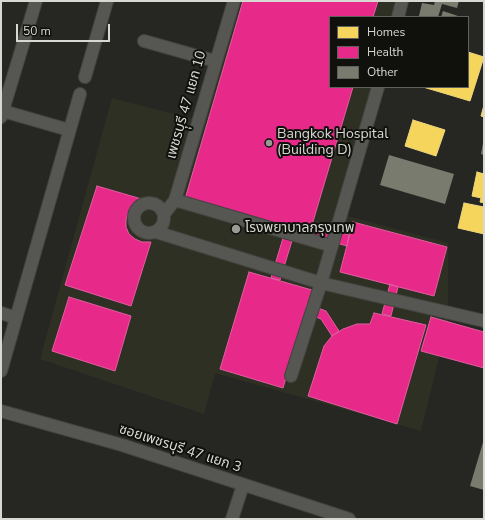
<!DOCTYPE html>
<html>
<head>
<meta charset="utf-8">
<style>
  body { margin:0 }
  #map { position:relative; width:485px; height:520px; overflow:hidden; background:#262622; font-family:"Nunito Sans",sans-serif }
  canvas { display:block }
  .frame { position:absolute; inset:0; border:2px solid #d7d8d2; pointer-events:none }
  .legend { position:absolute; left:329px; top:16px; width:140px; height:72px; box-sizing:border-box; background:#10100d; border:1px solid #60605c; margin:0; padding:5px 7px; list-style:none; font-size:12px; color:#d7d8d2 }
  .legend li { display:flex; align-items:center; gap:8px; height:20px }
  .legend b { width:20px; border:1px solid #60605c }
  .scale { position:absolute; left:16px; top:24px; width:94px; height:18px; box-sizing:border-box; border:2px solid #d7d8d2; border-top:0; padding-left:5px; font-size:12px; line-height:14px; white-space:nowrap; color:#d7d8d2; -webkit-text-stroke:3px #10100d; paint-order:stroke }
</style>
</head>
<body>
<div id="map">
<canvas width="485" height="520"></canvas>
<div class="frame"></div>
<ul class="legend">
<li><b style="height:11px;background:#f6d55c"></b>Homes</li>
<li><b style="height:11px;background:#e7298a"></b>Health</li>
<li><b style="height:11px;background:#7a7b6f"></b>Other</li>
</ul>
<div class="scale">50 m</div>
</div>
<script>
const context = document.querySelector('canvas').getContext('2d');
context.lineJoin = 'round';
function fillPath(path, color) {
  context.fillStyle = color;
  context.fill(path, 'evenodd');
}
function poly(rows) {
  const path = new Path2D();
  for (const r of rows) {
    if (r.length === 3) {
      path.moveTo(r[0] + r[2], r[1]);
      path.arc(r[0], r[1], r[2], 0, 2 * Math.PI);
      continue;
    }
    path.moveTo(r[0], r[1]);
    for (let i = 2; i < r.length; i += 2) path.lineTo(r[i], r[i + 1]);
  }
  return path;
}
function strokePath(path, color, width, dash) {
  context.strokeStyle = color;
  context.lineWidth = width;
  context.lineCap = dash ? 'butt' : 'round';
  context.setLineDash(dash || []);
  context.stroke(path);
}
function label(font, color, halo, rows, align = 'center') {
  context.font = font + ' "Nunito Sans","Noto Sans Thai",sans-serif';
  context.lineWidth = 4;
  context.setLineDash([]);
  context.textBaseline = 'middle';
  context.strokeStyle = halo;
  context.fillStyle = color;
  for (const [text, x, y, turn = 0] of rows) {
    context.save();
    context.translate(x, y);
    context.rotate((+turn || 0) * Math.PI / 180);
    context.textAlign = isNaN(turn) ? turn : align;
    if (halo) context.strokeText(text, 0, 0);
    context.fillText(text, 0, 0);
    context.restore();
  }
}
const built = poly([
  [233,1,406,1,401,17,330,17,330,87,381,87,344,215,448,243,448,321,421,431,215,373,204,414,40,359,112,98,198,120]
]);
const homes = poly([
  [468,52,484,57,470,101,423,87,468,87,468,52],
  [484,105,484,117,481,116,484,105],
  [413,120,445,130,436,156,405,146,413,120],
  [477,172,484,174,484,172,484,203,480,202,481,198,472,196,477,172],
  [464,203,484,207,484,234,458,228,464,203]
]);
const health = poly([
  [243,1,378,1,373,17,330,17,330,87,353,87,309,235,185,199,243,1],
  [97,186,145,200,134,206,129,212,126,219,126,227,129,234,135,239,142,242,151,242,131,306,65,285,97,186],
  [353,222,447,247,434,296,340,272,353,222],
  [311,225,349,235,347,246,309,235,311,225],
  [286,228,295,231,280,280,271,278,286,228],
  [249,272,312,290,283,388,220,369,249,272],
  [390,284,398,287,391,316,382,314,390,284],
  [69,297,131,316,115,371,52,351,69,297],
  [307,304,326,311,339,331,332,336,321,319,305,313,307,304],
  [374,313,426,325,397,424,308,396,324,346,332,336,343,329,357,324,370,324,374,313],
  [431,317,484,332,484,368,421,351,431,317]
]);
const building = poly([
  [435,1,459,1,457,8,442,4,438,17,419,16,422,3,434,5],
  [443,11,461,17,441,17],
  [483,143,484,143,484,155,481,154],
  [389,155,454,174,445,204,380,185],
  [484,439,484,490,470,486]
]);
const street = poly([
  [398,17,402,1],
  [144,41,215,61],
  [85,77,107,1],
  [3,111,69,130],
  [1,117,36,1],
  [175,200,332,246],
  [149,218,15],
  [164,214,175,200,234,1],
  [156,232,321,283,484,321],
  [1,313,16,318],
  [1,371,80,94],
  [291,376,321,283,378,87],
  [1,411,122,445,349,519],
  [232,519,243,485]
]);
const markers = [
  [269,143,4,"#999a94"],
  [236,229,5,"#999a94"]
];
const streetNames = [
  ["เพชรบุุรี 47 แยก 10",187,105,-74],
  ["ซอยเพชรบุรี 47 แยก 3",180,449,18]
];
const poiNames = [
  ["Bangkok Hospital",277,135],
  ["(Building D)",277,151],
  ["โรงพยาบาลกรุงเทพ",245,229]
];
fillPath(built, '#2f3024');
fillPath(homes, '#f6d55c');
strokePath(homes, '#edd67f', 1);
fillPath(health, '#e7298a');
strokePath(health, '#e25ea0', 1);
fillPath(building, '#7a7b6f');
strokePath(street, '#43433f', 14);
strokePath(street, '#565653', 12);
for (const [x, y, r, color] of markers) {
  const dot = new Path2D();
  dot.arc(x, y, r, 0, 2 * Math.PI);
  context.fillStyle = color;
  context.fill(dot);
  strokePath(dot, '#10100d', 1.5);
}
label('14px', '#d7d8d2', '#10100d', streetNames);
label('14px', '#d7d8d2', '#10100d', poiNames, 'left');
</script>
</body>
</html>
